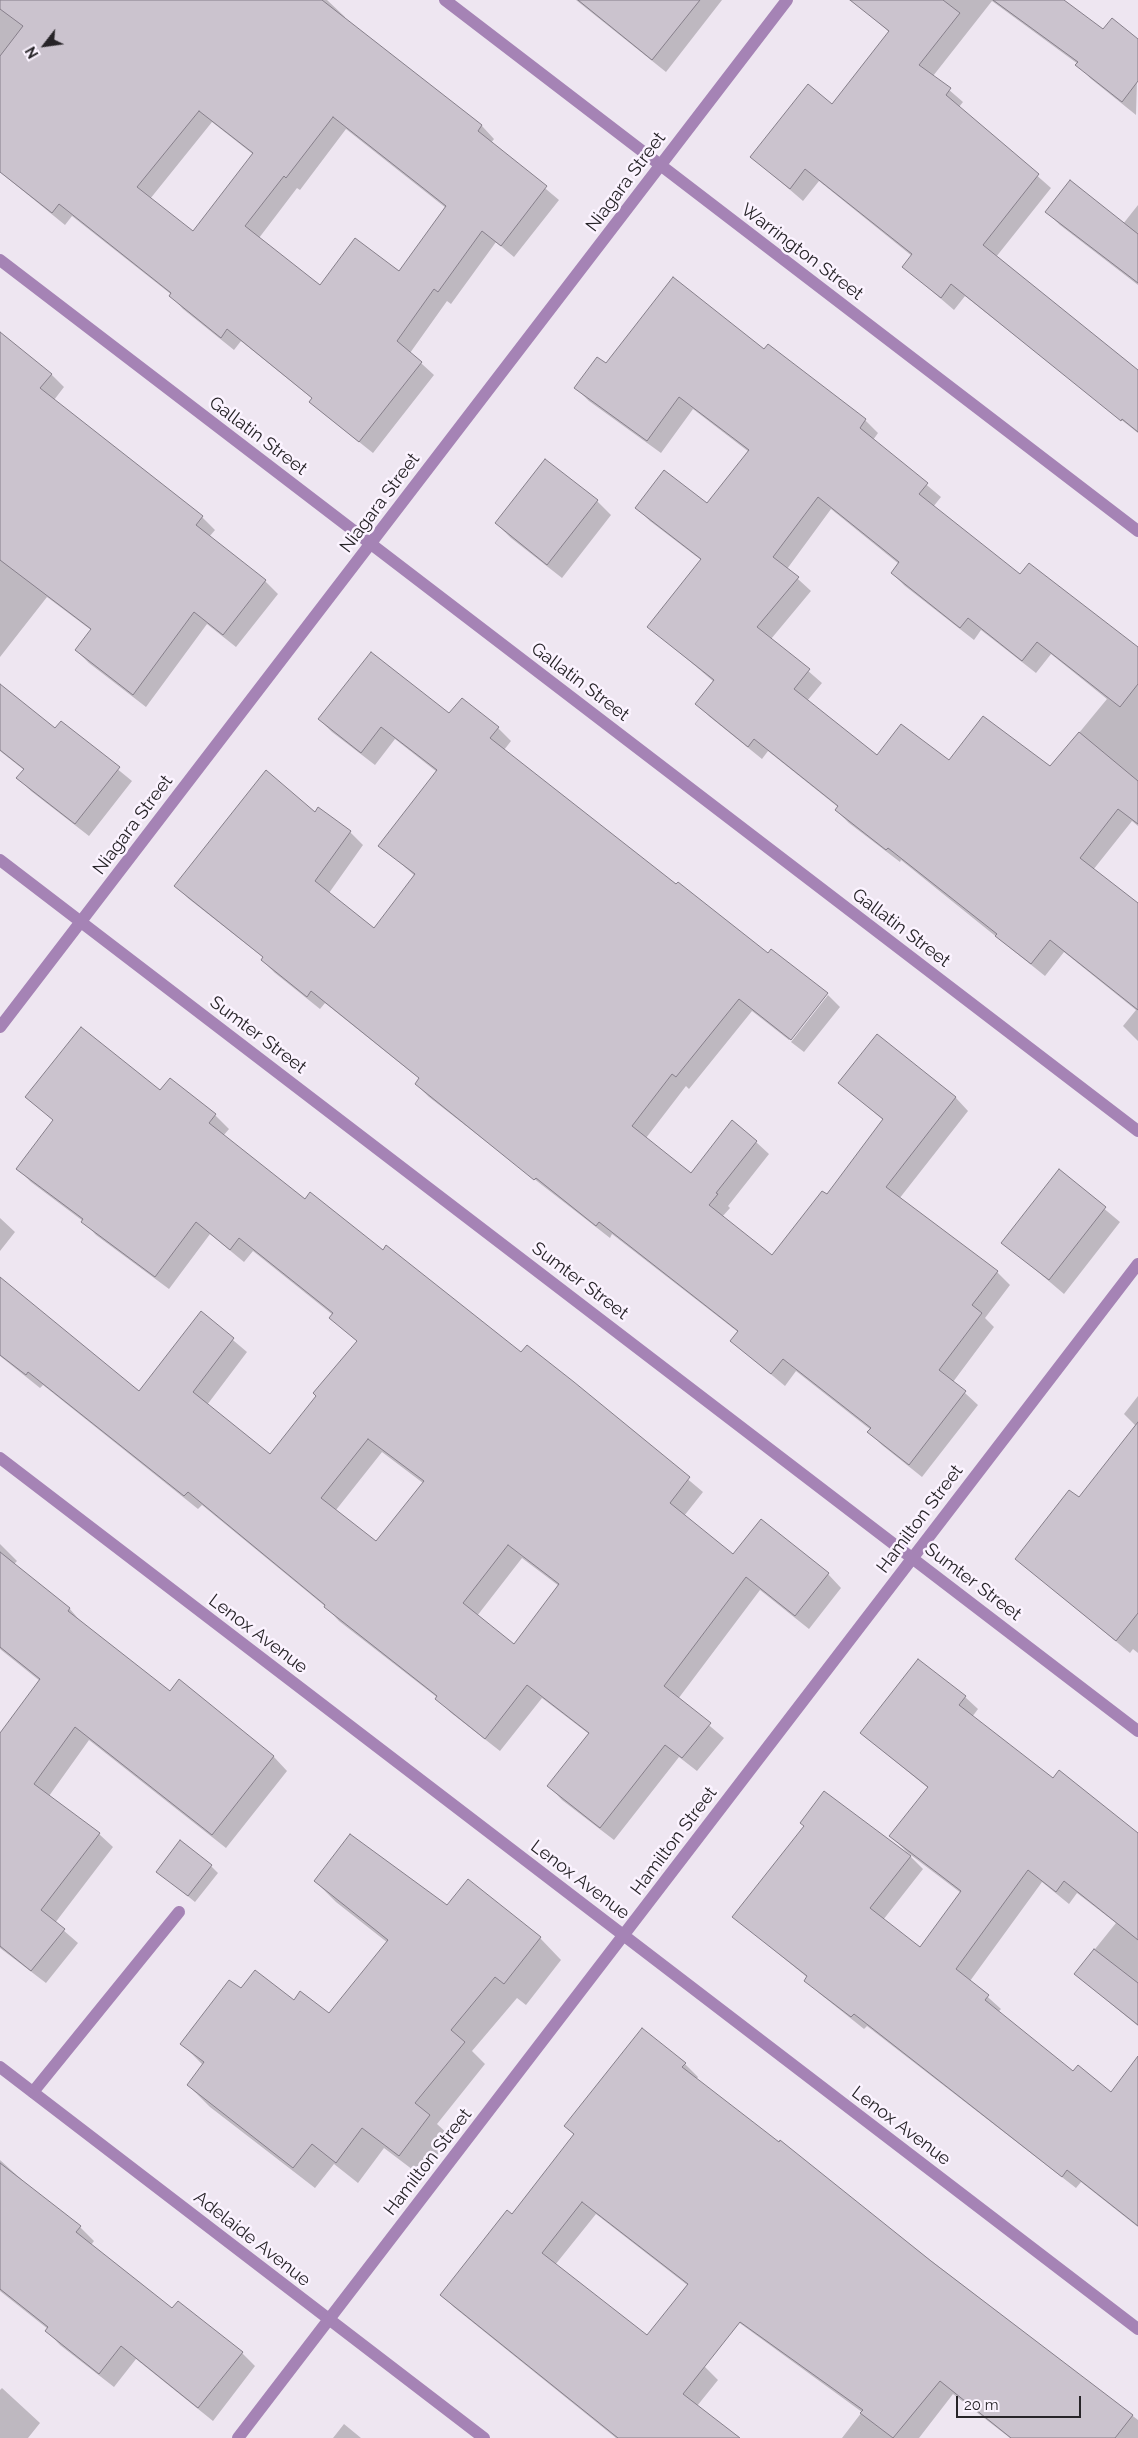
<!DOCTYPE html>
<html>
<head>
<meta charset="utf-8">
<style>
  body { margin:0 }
  #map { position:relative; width:1138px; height:2438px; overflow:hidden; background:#eee6f1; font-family:Raleway,sans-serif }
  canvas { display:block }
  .north { position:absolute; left:20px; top:20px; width:50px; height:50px; -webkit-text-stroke:4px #fbf3ff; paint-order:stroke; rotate:240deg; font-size:14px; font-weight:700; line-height:20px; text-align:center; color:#272428 }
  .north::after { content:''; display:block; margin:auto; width:18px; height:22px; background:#272428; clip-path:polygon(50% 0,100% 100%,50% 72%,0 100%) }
  .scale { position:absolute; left:956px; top:2396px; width:125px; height:22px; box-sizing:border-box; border:2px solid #272428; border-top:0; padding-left:6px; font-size:15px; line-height:18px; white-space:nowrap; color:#272428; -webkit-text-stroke:4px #fbf3ff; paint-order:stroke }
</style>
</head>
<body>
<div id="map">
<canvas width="1138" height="2438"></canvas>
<div class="north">N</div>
<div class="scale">20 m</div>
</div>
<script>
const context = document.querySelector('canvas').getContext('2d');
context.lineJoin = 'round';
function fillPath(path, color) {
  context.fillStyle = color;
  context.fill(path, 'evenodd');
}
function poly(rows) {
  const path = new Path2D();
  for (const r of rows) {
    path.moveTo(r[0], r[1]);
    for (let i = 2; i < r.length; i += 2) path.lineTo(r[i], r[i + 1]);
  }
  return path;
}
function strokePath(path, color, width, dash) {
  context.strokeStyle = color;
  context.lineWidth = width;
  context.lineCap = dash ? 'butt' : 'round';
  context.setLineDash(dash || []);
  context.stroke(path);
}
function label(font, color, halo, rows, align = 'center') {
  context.font = font + ' Raleway,sans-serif';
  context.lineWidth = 5;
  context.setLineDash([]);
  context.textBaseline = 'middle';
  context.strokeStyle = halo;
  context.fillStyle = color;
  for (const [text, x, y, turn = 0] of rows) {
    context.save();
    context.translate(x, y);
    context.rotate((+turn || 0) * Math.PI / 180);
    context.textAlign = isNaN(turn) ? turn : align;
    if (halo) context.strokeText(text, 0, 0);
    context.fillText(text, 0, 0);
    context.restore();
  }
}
const shadow = poly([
  [0,0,327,0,345,17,344,19,482,126,494,139,491,143,559,200,514,257,496,242,451,304,447,301,410,353,434,375,373,453,324,414,311,402,313,399,241,341,234,350,183,309,171,296,172,295,72,216,65,225,0,172],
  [212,122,254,155,193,233,150,199],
  [346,129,446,208,399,272,320,287,259,238,297,188,300,190],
  [576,0,722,0,666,72],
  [875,0,1062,0,1103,31,1138,40,1136,115,1090,78,1078,64,992,1,933,76,963,102,959,107,1051,188,996,257,1138,372,1138,433,965,296,954,310,904,267,912,256,819,181,803,201,752,157,832,105,889,32,866,11],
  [1138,205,1138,285,1060,225,1047,212,1123,224],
  [0,335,51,374,64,387,54,400,202,517,215,530,209,537,265,581,278,594,236,647,207,624,146,707,89,663,76,650,91,630,47,597,0,657],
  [768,346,865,420,878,433,873,440,941,497,933,507,1020,576,1138,649,1138,826,1132,821,1093,870,1138,905,1138,1041,1123,1026,1136,1010,1064,952,1045,976,901,860,900,862,849,823,836,810,838,807,768,751,762,759,710,717,697,704,714,682,649,626,701,560,650,521,637,508,708,505,749,452,693,409,661,453,589,401,576,388,606,365,765,350],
  [831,509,899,564,892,573,905,586,974,640,981,630,1036,673,1051,654,1107,699,1050,768,878,756,807,701,822,683,771,639,811,591,787,569],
  [597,501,611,515,562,578,511,538,496,523],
  [0,686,56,730,61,723,132,781,89,836,31,791,18,778,24,770,0,751],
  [449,715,498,728,511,741,504,750,676,886,768,954,826,994,789,1040,752,1011,689,1089,686,1086,646,1138,692,1175,756,1142,769,1154,728,1206,730,1208,722,1217,772,1257,827,1196,883,1120,840,1083,877,1036,956,1098,968,1111,899,1199,997,1272,1010,1285,985,1318,994,1327,953,1382,978,1405,922,1477,882,1445,869,1432,871,1430,796,1371,785,1386,731,1341,738,1332,612,1234,610,1238,429,1097,416,1084,420,1079,325,1003,320,1009,275,973,262,960,264,958,189,899,176,886,316,814,319,809,350,832,363,845,329,893,374,929,415,876,380,845,437,772,395,739,375,765,332,732,319,719],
  [828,995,840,1007,804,1052,791,1042],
  [160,1092,215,1115,229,1129,223,1136,305,1200,383,1251,521,1354,573,1383,703,1492,684,1516,733,1556,828,1574,841,1588,809,1629,760,1590,678,1699,724,1738,697,1771,679,1757,614,1840,562,1800,549,1786,589,1734,542,1698,500,1751,450,1712,438,1698,339,1621,326,1607,202,1505,198,1509,43,1385,40,1388,0,1356,0,1279,139,1393,201,1313,247,1352,207,1405,271,1456,358,1342,330,1318,333,1315,253,1251,244,1262,210,1234,169,1289,96,1235,83,1221,31,1182,18,1169,54,1121,27,1097],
  [382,1452,423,1483,376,1542,336,1510],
  [522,1558,559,1586,514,1646,477,1616],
  [1059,1171,1120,1222,1064,1294,1003,1242],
  [0,1218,15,1232,0,1251],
  [1138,1396,1138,1653,1133,1649,1130,1653,1016,1559,1079,1499,1136,1426,1124,1414],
  [0,1544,17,1561,14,1564,69,1608,82,1623,170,1693,180,1681,274,1757,287,1771,226,1848,89,1740,49,1796,99,1834,113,1847,55,1923,78,1943,46,1983,0,1948,0,1735,40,1681,0,1649],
  [965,1697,978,1709,972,1717,1053,1780,1138,1835,1138,2026,1075,1974,1116,1923,1077,1893,1069,1904,1042,1882,970,1981,1001,2009,998,2012,1073,2073,1111,2094,1138,2057,1138,2227,1081,2182,1076,2188,867,2026,864,2029,819,1993,806,1980,808,1978,734,1917,907,1853,923,1869,883,1920,920,1949,961,1893,907,1852,891,1836,928,1788,861,1733],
  [211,1866,218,1873,195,1902,158,1872],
  [315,1881,448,1907,540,1938,561,1960,526,2005,517,1998,472,2051,485,2064,437,2124,451,2137,421,2176,384,2148,358,2183,334,2164,315,2188,210,2107,188,2085,203,2065,182,2044,241,1990,294,2001,329,2014,388,1943,336,1902],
  [685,2064,698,2077,696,2080,1138,2420,1138,2438,1010,2438,953,2394,919,2438,842,2438,862,2412,686,2284,596,2214,555,2265,648,2337,655,2327,705,2367,718,2380,697,2406,738,2438,616,2438,455,2308,441,2295,512,2216,574,2135,566,2126],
  [0,2160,33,2190,80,2227,94,2241,91,2245,173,2310,242,2353,255,2366,213,2421,136,2359,114,2387,60,2345,47,2331,48,2329,0,2291],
  [2,2388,40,2423,28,2438,0,2438,0,2390],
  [344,2424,361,2438,333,2438]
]);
const building = poly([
  [0,0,322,0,482,125,478,131,547,186,501,246,482,231,438,292,434,289,397,341,422,362,359,442,309,402,312,398,227,329,221,338,169,296,171,293,59,204,52,213,0,172,0,56,23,26,0,9,0,0],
  [199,111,253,153,193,231,137,187,199,111],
  [333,117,446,206,399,271,355,238,320,285,245,226,284,176,286,178,333,117],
  [578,0,700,0,652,60,578,0],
  [850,0,943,0,960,13,919,65,951,88,946,95,1039,174,983,245,1138,370,1138,432,1122,419,1121,421,951,284,941,298,902,267,912,254,805,169,790,189,750,157,808,84,832,104,889,31,850,0],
  [993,0,1064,0,1103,29,1112,18,1138,39,1138,81,1122,102,1075,65,1078,62,993,0],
  [1070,180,1138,234,1138,283,1045,212,1070,180],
  [673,277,764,349,768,344,866,419,860,428,928,483,919,494,1020,574,1029,563,1138,647,1138,684,1120,707,1037,642,1022,661,968,618,960,628,891,573,899,562,818,497,773,557,799,577,757,627,810,669,794,689,877,755,901,724,949,760,983,716,1050,766,1079,732,1138,781,1138,824,1118,809,1080,858,1138,903,1138,1010,1050,940,1031,964,995,936,997,934,888,848,886,850,835,810,838,806,754,739,748,747,695,704,714,680,647,627,701,559,635,508,664,470,707,503,749,450,679,397,647,441,574,388,597,357,606,363,673,277],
  [0,332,52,374,40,388,203,516,196,525,266,580,223,635,194,612,133,695,75,650,91,629,0,560,0,332],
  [545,459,598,500,547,565,495,523,545,459],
  [371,652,449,713,462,698,499,727,490,738,676,884,678,882,768,953,771,949,828,993,791,1040,739,999,676,1077,672,1074,632,1126,691,1173,732,1120,757,1141,716,1193,718,1194,709,1205,772,1255,822,1191,827,1194,883,1119,838,1083,877,1034,956,1097,886,1187,998,1271,972,1305,982,1313,939,1370,966,1391,909,1465,867,1432,871,1428,783,1359,771,1374,730,1341,738,1331,599,1222,596,1226,536,1178,534,1180,415,1084,419,1078,311,991,307,997,261,960,263,957,174,886,266,770,315,812,318,807,351,831,315,881,374,928,415,874,378,846,437,770,381,727,361,753,318,719,371,652],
  [0,684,55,728,61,721,120,767,75,824,16,778,24,769,0,750,0,684],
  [81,1027,160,1090,170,1078,216,1114,209,1123,305,1199,310,1192,383,1250,386,1245,521,1352,527,1345,574,1382,690,1477,670,1503,733,1554,761,1519,829,1573,795,1616,746,1577,664,1686,711,1723,682,1758,665,1745,600,1828,547,1786,589,1733,527,1685,485,1739,435,1699,437,1696,324,1607,325,1605,188,1492,184,1496,28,1372,26,1375,0,1355,0,1277,139,1391,201,1311,234,1338,193,1392,270,1454,316,1396,313,1393,357,1341,329,1318,333,1313,239,1238,230,1250,196,1222,155,1277,81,1222,83,1219,16,1169,53,1120,25,1097,81,1027],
  [368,1439,424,1481,376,1541,321,1498,368,1439],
  [508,1545,559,1584,514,1644,463,1603,508,1545],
  [1059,1169,1106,1207,1049,1280,1001,1243,1059,1169],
  [1138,1422,1138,1613,1116,1641,1015,1559,1069,1490,1079,1497,1138,1422],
  [0,1552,70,1608,68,1611,170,1691,179,1679,274,1756,212,1835,75,1727,34,1784,100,1833,41,1910,65,1929,31,1971,0,1946,0,1733,40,1679,0,1647,0,1552],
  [918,1659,966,1696,959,1705,1053,1778,1059,1770,1138,1833,1138,1940,1064,1881,1056,1892,1028,1870,956,1969,989,1995,985,2000,1073,2071,1078,2065,1111,2092,1138,2056,1138,2226,1067,2170,1062,2177,854,2014,851,2017,804,1981,807,1976,732,1917,804,1826,800,1823,824,1791,911,1856,870,1908,920,1947,961,1891,889,1836,928,1787,860,1733,918,1659],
  [350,1834,447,1905,468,1879,541,1937,504,1984,495,1977,451,2030,465,2042,415,2103,430,2115,399,2156,362,2128,336,2163,312,2144,293,2168,187,2085,204,2062,180,2044,229,1980,241,1988,255,1970,294,2000,300,1991,329,2013,388,1940,314,1881,350,1834],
  [180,1840,212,1865,188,1896,156,1872,180,1840],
  [1094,1949,1138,1983,1138,2025,1074,1974,1094,1949],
  [642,2028,686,2063,682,2067,779,2142,780,2140,931,2261,1133,2415,1115,2438,1011,2438,940,2381,893,2438,860,2413,863,2410,740,2322,683,2394,740,2438,618,2438,440,2295,507,2210,512,2214,574,2134,564,2126,642,2028],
  [582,2202,688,2284,647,2335,542,2253,582,2202],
  [0,2163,81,2226,76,2232,172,2308,178,2301,243,2352,198,2408,121,2346,99,2374,45,2331,48,2327,0,2289,0,2163]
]);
const service = poly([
  [33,2092,179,1912]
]);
const minor = poly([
  [445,0,1138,531],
  [0,260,1138,1131],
  [0,860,1138,1731],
  [0,1027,787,0],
  [0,1458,1138,2329],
  [0,2067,484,2438],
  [238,2438,1138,1264]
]);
const streetNames = [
  ["Niagara Street",626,182,-53],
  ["Warrington Street",802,252,37],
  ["Gallatin Street",258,436,37],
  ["Niagara Street",380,503,-53],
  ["Gallatin Street",580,682,37],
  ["Niagara Street",133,825,-53],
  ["Gallatin Street",901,928,37],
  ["Sumter Street",258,1035,37],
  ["Sumter Street",580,1281,37],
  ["Hamilton Street",920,1519,-53],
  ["Sumter Street",973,1582,37],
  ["Lenox Avenue",258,1634,37],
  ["Hamilton Street",674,1841,-53],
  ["Lenox Avenue",580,1880,37],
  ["Lenox Avenue",901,2126,37],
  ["Hamilton Street",428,2162,-52],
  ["Adelaide Avenue",252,2239,38]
];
fillPath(shadow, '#0003');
fillPath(building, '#cbc3ce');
strokePath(building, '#867f8a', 1);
strokePath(service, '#a583b5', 12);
strokePath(minor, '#a583b5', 12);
label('18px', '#272428', '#fbf3ff', streetNames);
</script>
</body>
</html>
